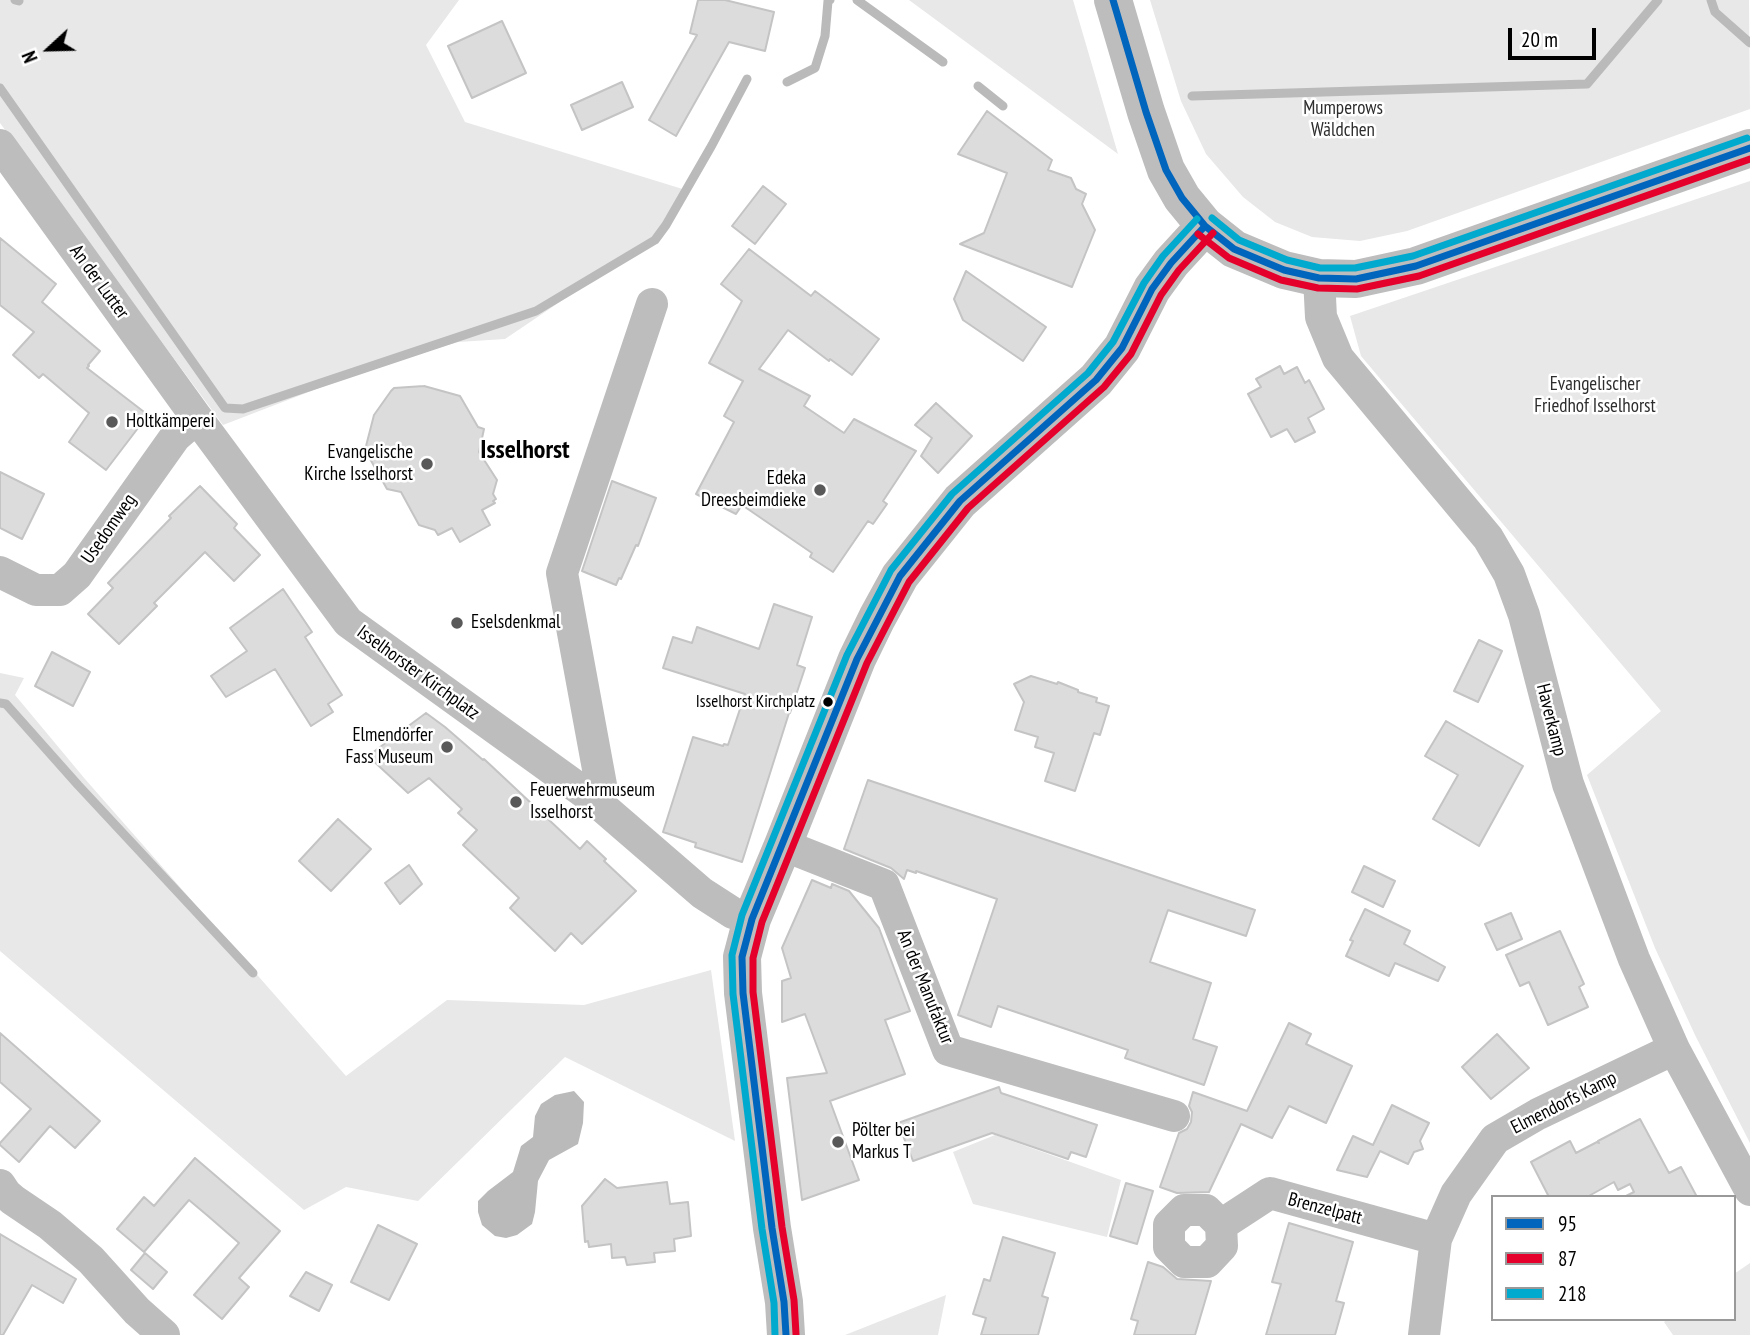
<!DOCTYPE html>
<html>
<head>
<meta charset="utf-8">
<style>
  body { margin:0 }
  #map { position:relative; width:1750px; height:1335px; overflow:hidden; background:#fff; font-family:"PT Sans Narrow",sans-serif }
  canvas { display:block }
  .legend { position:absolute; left:1491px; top:1195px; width:245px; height:126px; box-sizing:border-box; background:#fff; border:2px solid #999; margin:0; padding:9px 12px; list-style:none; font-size:21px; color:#000 }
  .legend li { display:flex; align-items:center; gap:14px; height:35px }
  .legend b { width:35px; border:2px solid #999 }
  .north { position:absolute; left:14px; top:14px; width:70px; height:70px; -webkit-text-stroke:5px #fff; paint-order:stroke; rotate:248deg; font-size:19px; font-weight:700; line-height:28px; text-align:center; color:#000 }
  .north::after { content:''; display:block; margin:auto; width:24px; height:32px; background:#000; clip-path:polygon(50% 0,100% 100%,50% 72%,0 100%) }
  .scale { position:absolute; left:1508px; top:28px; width:88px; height:32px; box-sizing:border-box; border:4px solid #000; border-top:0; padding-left:9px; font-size:21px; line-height:24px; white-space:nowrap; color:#000; -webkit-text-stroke:5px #fff; paint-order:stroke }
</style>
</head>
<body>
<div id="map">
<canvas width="1750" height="1335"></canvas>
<ul class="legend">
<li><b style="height:9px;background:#0065bd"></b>95</li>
<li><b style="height:9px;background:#e4002b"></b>87</li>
<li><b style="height:9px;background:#00a9ce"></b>218</li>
</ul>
<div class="north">N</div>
<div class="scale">20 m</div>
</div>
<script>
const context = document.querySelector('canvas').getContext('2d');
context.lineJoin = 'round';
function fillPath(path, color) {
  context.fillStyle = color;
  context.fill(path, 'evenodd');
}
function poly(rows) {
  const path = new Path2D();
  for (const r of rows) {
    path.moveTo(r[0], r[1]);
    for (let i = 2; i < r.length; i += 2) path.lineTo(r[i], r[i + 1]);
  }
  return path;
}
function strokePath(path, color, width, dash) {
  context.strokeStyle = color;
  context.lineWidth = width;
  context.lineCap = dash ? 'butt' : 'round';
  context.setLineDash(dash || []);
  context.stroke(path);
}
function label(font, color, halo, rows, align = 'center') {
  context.font = font + ' "PT Sans Narrow",sans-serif';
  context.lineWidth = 5;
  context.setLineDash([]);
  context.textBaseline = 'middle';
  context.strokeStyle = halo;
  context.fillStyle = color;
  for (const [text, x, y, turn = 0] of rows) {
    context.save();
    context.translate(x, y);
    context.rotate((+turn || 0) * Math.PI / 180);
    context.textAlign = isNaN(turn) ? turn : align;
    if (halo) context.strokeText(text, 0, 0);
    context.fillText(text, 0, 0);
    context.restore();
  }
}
const green = poly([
  [0,0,459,0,426,45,465,122,689,191,668,229,505,339,458,342,371,368,223,425,0,123],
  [909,0,1073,0,1118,154],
  [1150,0,1749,0,1750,109,1407,231,1360,241,1312,237,1275,222,1243,197,1206,154,1181,101],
  [1750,181,1750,1143,1695,1035,1655,948,1587,775,1661,711,1361,356,1350,316],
  [0,673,24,678,15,695,85,779,346,1076,447,1000,584,1005,711,970,735,1141,565,1057,418,1201,346,1187,304,1210,0,951],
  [995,1135,1121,1180,1107,1237,973,1204,953,1152],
  [1750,1263,1750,1335,1673,1335,1664,1322,1668,1319,1734,1319,1734,1274],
  [946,1295,938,1335,845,1335]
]);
const water = poly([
  [574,1091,584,1102,583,1123,578,1144,549,1160,538,1181,535,1212,532,1224,517,1235,506,1238,495,1236,482,1225,478,1212,478,1201,488,1191,513,1172,521,1146,533,1137,535,1116,541,1104,555,1095]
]);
const stream = poly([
  [15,0,19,1],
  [857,0,943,62],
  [1711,0,1715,12,1750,43],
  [787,82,815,68,825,36,828,1,830,0],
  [978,86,1003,106],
  [0,88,225,408,243,409,536,311,655,240,666,225,712,145,747,79],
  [1192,96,1587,84,1658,0],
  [0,703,6,704,78,785,253,973]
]);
const building = poly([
  [698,0,725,0,774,12,765,51,729,42,676,136,649,120,697,35,690,33,698,0],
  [502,21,526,73,472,98,448,46,502,21],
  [622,82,633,107,582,130,571,105,622,82],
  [987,111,1052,160,1048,170,1071,178,1076,189,1086,194,1082,204,1095,230,1072,287,960,244,984,233,1007,173,958,154,987,111],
  [763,186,786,204,755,244,732,226,763,186],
  [0,238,56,284,42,302,100,351,88,365,89,366,87,368,148,415,106,470,69,442,89,413,43,374,39,378,13,355,34,332,0,305,0,238],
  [749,249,811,296,815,291,879,339,852,375,830,359,829,361,788,330,759,369,810,396,804,406,844,433,854,419,916,451,883,501,887,504,873,524,868,521,833,572,810,557,812,553,742,505,736,514,696,494,734,422,724,416,743,381,709,363,742,301,721,284,749,249],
  [966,271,1046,327,1023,361,963,320,954,299,966,271],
  [1280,366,1284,374,1297,367,1305,383,1309,380,1324,409,1308,418,1315,432,1295,442,1287,429,1271,437,1248,394,1261,387,1256,379,1280,366],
  [424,386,460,396,478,427,484,429,479,452,497,480,493,494,496,499,493,501,495,503,482,510,490,525,460,542,452,528,438,535,435,530,419,525,401,492,387,489,365,450,374,415,391,391,394,388,424,386],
  [936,403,972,436,938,473,921,456,932,438,915,425,936,403],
  [0,472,44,494,22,539,0,528,0,472],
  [612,481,656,498,638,546,636,545,621,579,619,578,616,585,582,571,612,481],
  [200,486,237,524,234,528,260,555,234,581,205,552,154,603,157,606,119,644,88,614,113,588,108,583,171,518,169,516,200,486],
  [283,589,312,632,305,637,342,695,328,704,333,712,311,726,275,669,226,697,211,676,247,651,230,628,283,589],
  [774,604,812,617,797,665,805,668,790,713,789,713,742,862,695,847,696,843,663,832,693,737,723,746,724,744,728,745,745,694,663,668,673,637,692,643,697,627,759,649,774,604],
  [1479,640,1502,651,1478,702,1454,691,1479,640],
  [52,652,90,672,73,706,35,686,52,652],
  [1031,676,1057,684,1058,682,1078,690,1078,692,1097,698,1096,702,1109,706,1100,735,1094,733,1075,791,1045,781,1054,753,1035,747,1038,737,1015,730,1024,702,1014,684,1031,676],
  [426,713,445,727,483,760,484,759,580,849,587,841,606,859,604,861,636,891,582,944,571,933,555,951,510,908,519,898,463,845,477,830,458,813,462,809,429,778,408,793,368,756,426,713],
  [1446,721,1523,766,1479,846,1433,819,1458,775,1425,756,1446,721],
  [868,780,1255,910,1246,936,1168,910,1150,962,1211,983,1193,1039,1217,1047,1204,1085,1125,1058,1128,1050,998,1006,991,1027,958,1015,997,899,916,871,916,873,907,870,904,879,891,868,844,849,868,780],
  [338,819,371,849,331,891,299,861,338,819],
  [409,865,422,884,400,904,385,883,409,865],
  [1364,866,1395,881,1383,907,1352,892,1364,866],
  [812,880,831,888,832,884,849,891,879,928,910,1011,885,1020,905,1074,830,1101,859,1180,802,1200,787,1078,827,1073,805,1014,782,1022,782,981,791,978,782,948,812,880],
  [1365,909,1410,931,1404,944,1445,967,1438,981,1395,963,1389,976,1346,956,1353,941,1350,940,1365,909],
  [1511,913,1522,939,1497,950,1485,924,1511,913],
  [1560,931,1584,984,1579,987,1588,1007,1548,1025,1529,982,1520,986,1506,955,1560,931],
  [1289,1023,1311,1034,1306,1044,1352,1066,1326,1123,1289,1106,1272,1138,1241,1124,1209,1192,1177,1193,1160,1187,1179,1133,1187,1129,1191,1122,1192,1112,1189,1106,1193,1092,1247,1111,1289,1023],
  [0,1033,100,1121,75,1148,50,1126,19,1162,0,1145,0,1143,31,1109,0,1082,0,1033],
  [1497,1034,1529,1068,1491,1099,1462,1067,1497,1034],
  [999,1087,1001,1093,1097,1125,1086,1157,1071,1152,1068,1159,992,1133,913,1161,898,1123,999,1087],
  [1392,1105,1429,1123,1420,1141,1423,1149,1414,1152,1408,1164,1380,1151,1367,1177,1337,1170,1353,1136,1373,1145,1392,1105],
  [1640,1119,1669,1173,1681,1167,1697,1197,1624,1197,1634,1192,1630,1184,1618,1190,1614,1182,1587,1197,1549,1197,1531,1162,1570,1141,1576,1153,1597,1142,1599,1143,1598,1141,1640,1119],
  [195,1158,280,1231,239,1278,249,1287,222,1319,194,1295,239,1243,208,1216,189,1200,144,1252,117,1229,144,1197,154,1206,195,1158],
  [605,1179,617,1188,667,1182,670,1204,688,1202,691,1236,674,1239,675,1251,654,1253,655,1262,627,1265,625,1257,612,1258,611,1244,589,1247,588,1241,585,1242,582,1206,605,1179],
  [1126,1183,1153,1191,1137,1244,1110,1236,1126,1183],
  [1289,1223,1353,1242,1336,1301,1344,1303,1335,1335,1266,1335,1281,1284,1272,1282,1289,1223],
  [378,1225,417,1244,389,1300,351,1282,378,1225],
  [0,1234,76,1279,63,1303,32,1285,3,1335,0,1335,0,1234],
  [1003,1237,1055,1253,1042,1296,1048,1298,1038,1335,981,1335,986,1318,973,1314,984,1279,990,1281,1003,1237],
  [145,1253,167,1272,153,1289,131,1270,145,1253],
  [1148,1262,1163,1267,1177,1279,1211,1281,1195,1335,1134,1335,1138,1321,1131,1319,1148,1262],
  [306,1272,332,1285,319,1311,290,1296,306,1272]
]);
const minor = poly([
  [0,145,197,418,348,622,592,798,702,893,733,913,752,919],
  [1319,278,1321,317,1338,358,1488,538,1509,574,1524,615,1568,784,1634,959,1674,1049,1750,1190],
  [0,572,36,590,60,590,77,575,175,437,197,418],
  [592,798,601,785,562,573,652,304],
  [783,845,884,885,948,1050,1174,1116],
  [0,1185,6,1194,13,1200,50,1225,91,1260,137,1311,164,1335],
  [1184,1210,1206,1210,1221,1225,1222,1246,1207,1262,1184,1262,1169,1247,1169,1225,1184,1210],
  [1221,1225,1270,1193,1436,1239],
  [1424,1335,1436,1239,1456,1194,1495,1139,1538,1114,1674,1049]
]);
const tertiary = poly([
  [1113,0,1146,112,1166,170,1182,198,1205,226,1234,249,1284,270,1319,278,1356,279,1416,266,1750,148],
  [786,1335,784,1302,772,1228,743,993,742,957,752,919,783,845,857,659,877,618,900,576,960,501,1096,380,1122,348,1152,289,1171,263,1205,226]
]);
const bus1 = poly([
  [1113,0,1146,112,1166,170,1182,198,1205,226,1234,249,1284,270,1319,278,1356,279,1416,266,1750,148],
  [786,1335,784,1302,772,1228,743,993,742,957,752,919,857,659,900,576,960,501,1096,380,1122,348,1152,289,1171,263,1205,226]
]);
const bus2 = poly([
  [1198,234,1229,258,1281,280,1318,288,1357,289,1419,276,1750,159],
  [796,1334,794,1300,782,1227,753,992,753,958,762,922,867,663,909,582,968,508,1104,387,1131,354,1161,295,1179,270,1213,233]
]);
const bus3 = poly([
  [1212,218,1239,240,1287,260,1320,268,1355,268,1413,256,1747,138],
  [775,1335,774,1303,762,1229,733,994,732,955,742,915,847,655,891,570,952,494,1088,373,1113,342,1144,283,1163,256,1197,219]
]);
const markers = [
  [112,422,7,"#595959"],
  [427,464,7,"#595959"],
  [820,490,7,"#595959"],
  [457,623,7,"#595959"],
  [828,702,6,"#000"],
  [447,747,7,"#595959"],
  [516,802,7,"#595959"],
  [838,1142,7,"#595959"]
];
const busNames = [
  ["Isselhorst Kirchplatz",815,702]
];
const parkNames = [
  ["Mumperows",1343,109],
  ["Wäldchen",1343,131],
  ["Evangelischer",1595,385],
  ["Friedhof Isselhorst",1595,407]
];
const streetNames = [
  ["An der Lutter",99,282,54],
  ["Usedomweg",109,529,-55],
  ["Isselhorster Kirchplatz",418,673,36],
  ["Haverkamp",1551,720,76],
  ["An der Manufaktur",925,987,68],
  ["Elmendorfs Kamp",1564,1103,-27],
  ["Brenzelpatt",1325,1209,15]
];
const poiNames = [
  ["Holtkämperei",126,422],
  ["Evangelische",413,453,"right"],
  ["Kirche Isselhorst",413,475,"right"],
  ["Edeka",806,479,"right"],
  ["Dreesbeimdieke",806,501,"right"],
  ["Eselsdenkmal",471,623],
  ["Elmendörfer",433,736,"right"],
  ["Fass Museum",433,758,"right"],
  ["Feuerwehrmuseum",530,791],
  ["Isselhorst",530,813],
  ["Pölter bei",852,1131],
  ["Markus T",852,1153]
];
const districtNames = [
  ["Isselhorst",525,451]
];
fillPath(green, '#e8e8e8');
fillPath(water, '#bababa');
strokePath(stream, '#bababa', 9);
fillPath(building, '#dcdcdc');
strokePath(building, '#c4c4c4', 2);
strokePath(minor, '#bdbdbd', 32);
strokePath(tertiary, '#bdbdbd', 38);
strokePath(bus1, '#0065bd', 7);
strokePath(bus2, '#e4002b', 7);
strokePath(bus3, '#00a9ce', 7);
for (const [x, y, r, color] of markers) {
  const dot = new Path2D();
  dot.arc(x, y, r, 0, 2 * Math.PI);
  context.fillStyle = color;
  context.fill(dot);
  strokePath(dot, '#fff', 2.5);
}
label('17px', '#000', '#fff', busNames, 'right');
label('19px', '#2d2d2d', '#fff', parkNames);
label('19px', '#000', '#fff', streetNames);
label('19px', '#000', '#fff', poiNames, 'left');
label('bold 26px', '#000', '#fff', districtNames);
</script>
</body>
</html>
